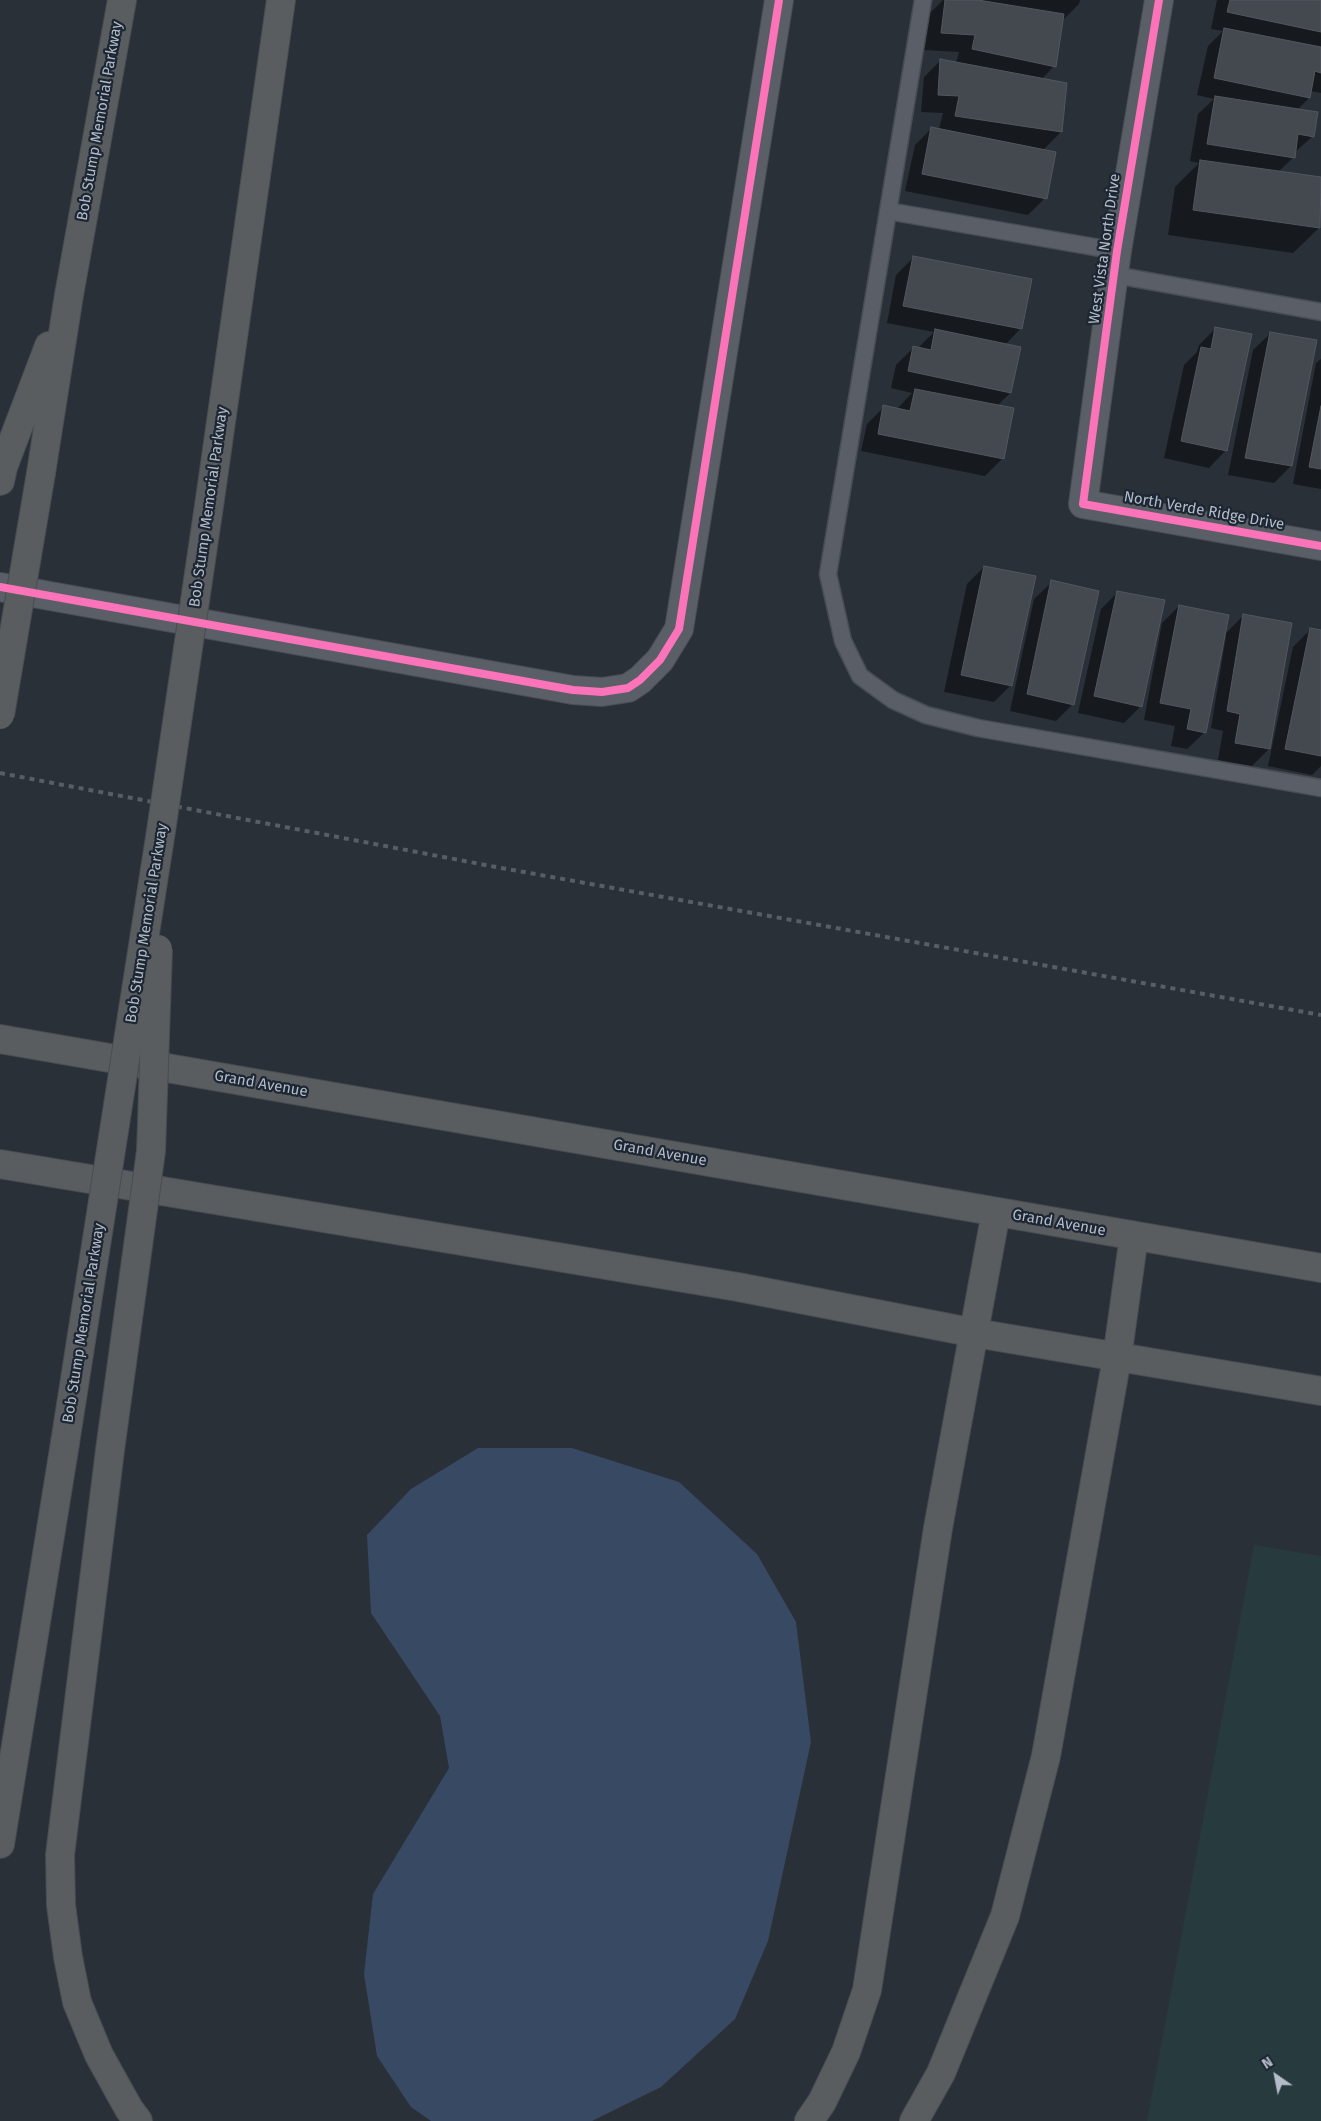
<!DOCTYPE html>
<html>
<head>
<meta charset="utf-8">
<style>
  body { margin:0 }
  #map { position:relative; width:1321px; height:2121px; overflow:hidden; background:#2a3038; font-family:"Fira Sans",sans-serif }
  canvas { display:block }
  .north { position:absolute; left:1251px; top:2051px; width:50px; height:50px; -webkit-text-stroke:4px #1d2633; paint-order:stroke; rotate:327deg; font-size:14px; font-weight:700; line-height:20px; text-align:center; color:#b4bcc9 }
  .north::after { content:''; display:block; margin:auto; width:18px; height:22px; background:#b4bcc9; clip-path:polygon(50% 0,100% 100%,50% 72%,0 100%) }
</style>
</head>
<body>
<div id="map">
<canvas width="1321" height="2121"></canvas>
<div class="north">N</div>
</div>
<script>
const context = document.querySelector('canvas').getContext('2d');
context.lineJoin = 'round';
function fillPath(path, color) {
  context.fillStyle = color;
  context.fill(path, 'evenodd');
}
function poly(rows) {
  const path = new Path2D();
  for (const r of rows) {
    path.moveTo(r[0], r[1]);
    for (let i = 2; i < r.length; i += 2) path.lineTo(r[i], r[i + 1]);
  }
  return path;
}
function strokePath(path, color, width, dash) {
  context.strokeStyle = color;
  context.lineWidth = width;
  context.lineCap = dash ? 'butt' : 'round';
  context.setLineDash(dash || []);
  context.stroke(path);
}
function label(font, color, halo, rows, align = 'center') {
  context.font = font + ' "Fira Sans",sans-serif';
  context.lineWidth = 4.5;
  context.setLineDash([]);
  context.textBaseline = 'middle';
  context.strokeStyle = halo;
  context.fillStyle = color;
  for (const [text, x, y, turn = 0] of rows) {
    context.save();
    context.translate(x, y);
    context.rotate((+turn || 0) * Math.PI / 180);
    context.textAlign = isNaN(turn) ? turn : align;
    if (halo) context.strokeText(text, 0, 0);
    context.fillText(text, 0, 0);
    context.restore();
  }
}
const green = poly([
  [1254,1545,1321,1556,1321,2121,1147,2121]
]);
const water = poly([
  [478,1448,572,1448,679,1482,757,1554,796,1622,811,1742,768,1941,735,2019,661,2087,592,2121,431,2121,411,2107,377,2056,364,1974,373,1894,449,1768,440,1716,371,1613,367,1535,411,1489]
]);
const shadow = poly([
  [943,0,1080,0,1079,4,1062,21,1054,66,1042,79,1061,132,1043,150,1045,198,1028,215,905,191,915,145,932,128,939,129,943,113,921,112,924,77,941,60,956,63,959,52,924,50,929,14],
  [1217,0,1321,0,1321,93,1310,91,1309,98,1297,110,1313,136,1294,153,1294,157,1278,172,1321,178,1319,228,1293,253,1168,235,1175,187,1199,163,1190,161,1198,114,1214,99,1197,95,1208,46,1223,31,1211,29],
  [913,258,1021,328,1005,345,1019,348,1010,393,997,406,1003,458,985,476,861,451,867,424,884,407,897,409,912,393,891,388,896,365,913,348,919,347,934,332,887,323,896,275],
  [1216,328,1226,450,1209,468,1164,458,1184,365,1197,352,1199,345],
  [1271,333,1316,341,1291,466,1274,483,1228,475,1253,350],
  [1321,359,1321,489,1293,484,1316,363],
  [984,567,1011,685,994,702,944,692,967,584],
  [1052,582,1073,704,1056,721,1010,711,1034,599],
  [1118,592,1141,706,1124,723,1078,713,1101,609],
  [1179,606,1205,732,1187,749,1171,746,1175,726,1144,720,1162,623],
  [1244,615,1269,749,1252,766,1218,760,1223,731,1211,728,1226,636,1224,635],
  [1311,629,1321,632,1321,766,1312,775,1268,766,1293,647]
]);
const building = poly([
  [945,0,978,0,1064,14,1056,67,972,49,975,35,941,33,945,0],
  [1230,0,1321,0,1321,32,1227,12,1230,0],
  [1224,28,1321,47,1321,73,1315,71,1310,98,1214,78,1224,28],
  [940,59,1067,83,1062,132,955,116,959,96,938,95,940,59],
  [1215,96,1318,112,1314,137,1298,134,1295,158,1207,144,1215,96],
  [931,127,1056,152,1047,199,922,174,931,127],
  [1200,160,1321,177,1320,228,1193,210,1200,160],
  [913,256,1032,279,1022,329,903,306,913,256],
  [1215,327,1252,334,1227,451,1181,441,1201,347,1211,349,1215,327],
  [935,329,1021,347,1011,393,908,371,913,346,931,350,935,329],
  [1270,332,1317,340,1292,466,1245,458,1270,332],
  [915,389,1014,408,1004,459,878,434,883,405,910,411,915,389],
  [1321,406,1321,469,1309,467,1321,406],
  [984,566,1036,576,1012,686,961,675,984,566],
  [1051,580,1099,591,1074,705,1027,694,1051,580],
  [1117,591,1165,600,1142,707,1094,696,1117,591],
  [1179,605,1229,615,1206,733,1187,729,1191,709,1160,703,1179,605],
  [1243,614,1292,623,1270,749,1235,743,1240,714,1227,711,1243,614],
  [1310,628,1321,630,1321,756,1285,749,1310,628]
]);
const lane = poly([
  [923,0,828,574,843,641,860,676,893,700,926,715,978,728,1321,788],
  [888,211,1117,251],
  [1115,275,1321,312]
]);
const street = poly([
  [1159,0,1117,251,1083,504,1321,546],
  [0,587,573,690,602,692,628,688,640,680,660,660,679,629,779,0]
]);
const highway = poly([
  [41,473,69,295,122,0],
  [0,481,3,467,49,346],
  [210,499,281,0],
  [0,1039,1321,1268],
  [0,1164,738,1287,975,1333,1321,1391],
  [110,1450,60,1855,61,1905,68,1957,77,2002,99,2055,129,2109,138,2121],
  [0,1844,65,1443],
  [809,2121,822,2102,846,2052,867,1990,938,1528,996,1212],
  [914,2121,941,2073,1005,1916,1046,1756,1117,1358,1134,1236]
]);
const rail = poly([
  [0,773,496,867,1321,1015]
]);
const highwayBridge = poly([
  [0,715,41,473],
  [65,1443,161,831,210,499],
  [110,1450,151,1151,158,949]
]);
const cycleway = poly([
  [1159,0,1117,251,1083,504,1321,546],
  [0,587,573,690,602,692,628,688,640,680,660,660,679,629,779,0]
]);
const streetNames = [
  ["Bob Stump Memorial Parkway",100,121,-80],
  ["West Vista North Drive",1105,249,-82],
  ["Bob Stump Memorial Parkway",209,507,-82],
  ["North Verde Ridge Drive",1204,511,10],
  ["Bob Stump Memorial Parkway",147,923,-81],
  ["Grand Avenue",261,1084,10],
  ["Grand Avenue",660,1153,10],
  ["Grand Avenue",1059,1223,10],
  ["Bob Stump Memorial Parkway",84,1323,-81]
];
fillPath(green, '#273a3e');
fillPath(water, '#384963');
fillPath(shadow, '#0007');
fillPath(building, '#444950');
strokePath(building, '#52575f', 1);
strokePath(lane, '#484c53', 19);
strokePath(street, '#484c53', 30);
strokePath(highway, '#474c53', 30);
strokePath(lane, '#5a5e66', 16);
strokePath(street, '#5a5e66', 28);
strokePath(highway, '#5a5d60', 28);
strokePath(rail, '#595d64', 4, [5, 5]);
strokePath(highwayBridge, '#474c53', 30, []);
strokePath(highwayBridge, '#5a5d60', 28);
strokePath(cycleway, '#fb73b8', 8);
label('15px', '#b4bcc9', '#1d2633', streetNames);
</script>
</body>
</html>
